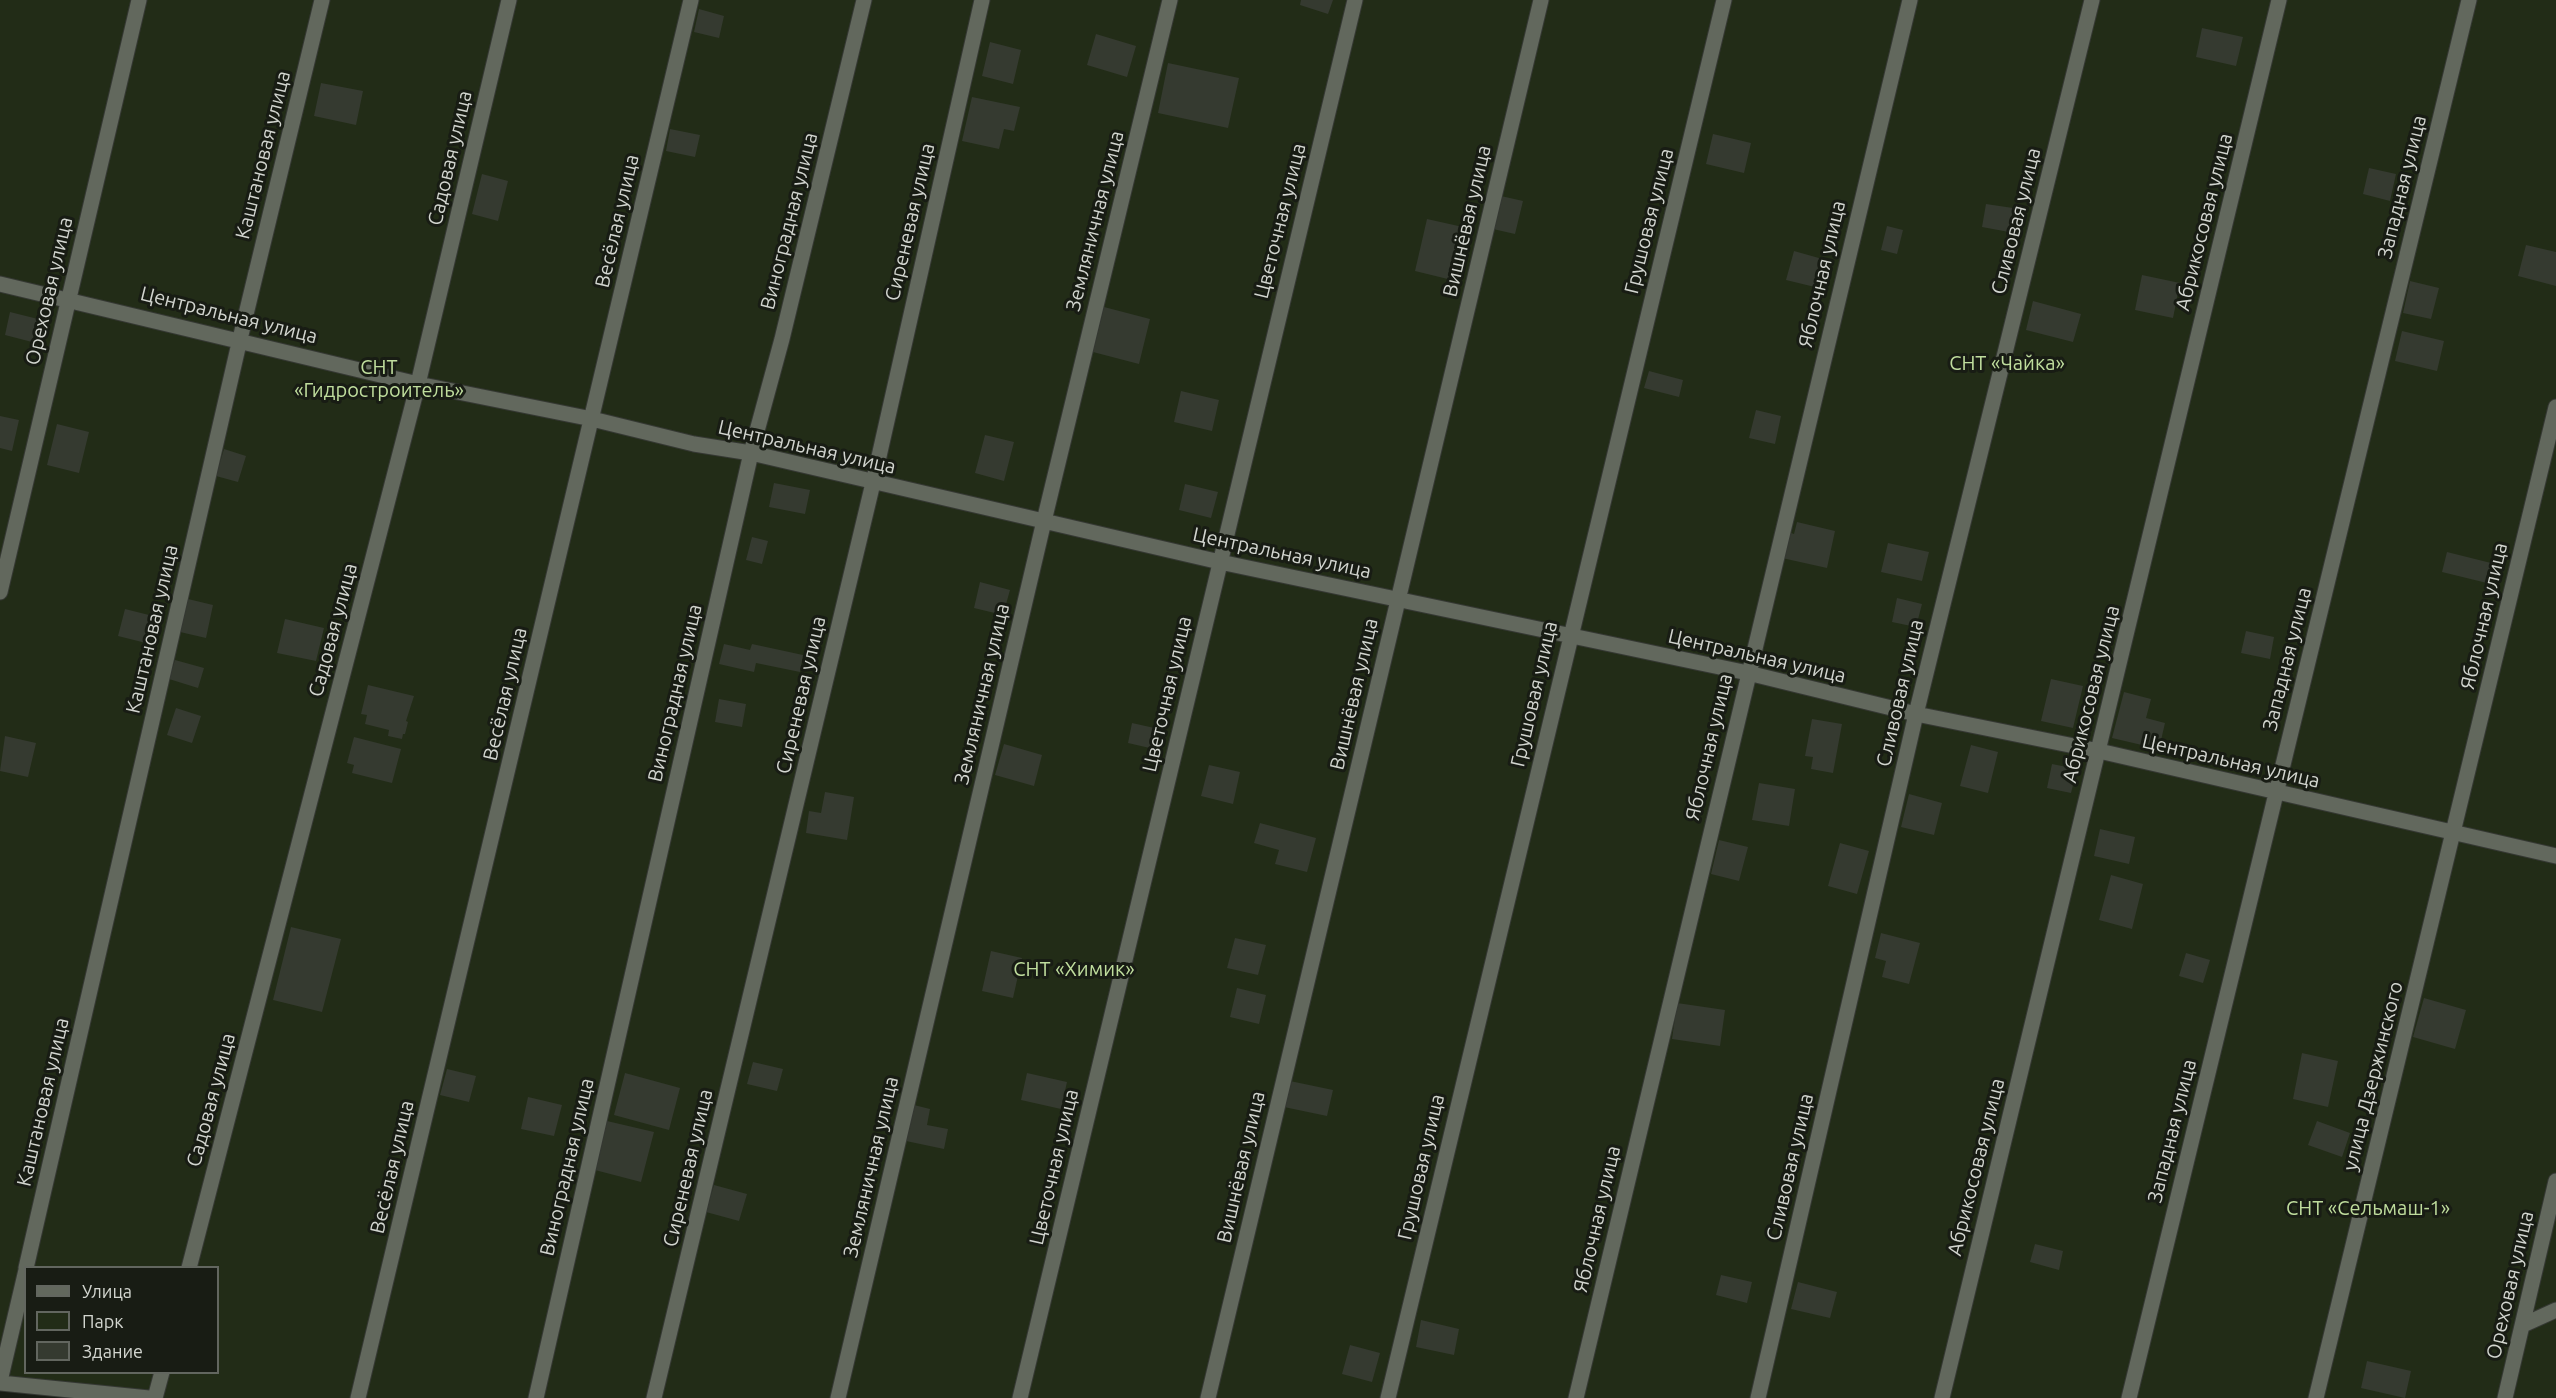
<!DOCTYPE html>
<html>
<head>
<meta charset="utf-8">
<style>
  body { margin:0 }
  #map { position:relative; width:2556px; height:1398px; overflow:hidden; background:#181c14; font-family:Ubuntu,sans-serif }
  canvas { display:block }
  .legend { position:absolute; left:24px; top:1266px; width:195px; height:108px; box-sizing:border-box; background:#181c14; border:2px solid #62665f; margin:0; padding:8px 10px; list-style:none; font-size:18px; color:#d2d5cf }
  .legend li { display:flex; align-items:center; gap:12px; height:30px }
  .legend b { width:30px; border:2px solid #62665f }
</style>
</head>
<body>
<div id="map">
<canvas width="2556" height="1398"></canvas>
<ul class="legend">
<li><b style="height:8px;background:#62685d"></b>Улица</li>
<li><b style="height:16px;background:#222c17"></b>Парк</li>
<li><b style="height:16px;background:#353a30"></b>Здание</li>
</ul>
</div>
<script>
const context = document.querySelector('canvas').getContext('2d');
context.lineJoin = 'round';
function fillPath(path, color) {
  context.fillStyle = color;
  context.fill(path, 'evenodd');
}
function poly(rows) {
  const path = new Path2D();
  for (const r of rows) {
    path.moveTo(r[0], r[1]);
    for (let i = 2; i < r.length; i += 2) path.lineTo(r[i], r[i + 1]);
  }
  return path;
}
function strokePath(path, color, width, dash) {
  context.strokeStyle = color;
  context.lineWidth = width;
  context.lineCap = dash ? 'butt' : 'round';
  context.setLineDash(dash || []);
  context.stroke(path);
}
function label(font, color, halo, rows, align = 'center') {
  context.font = font + ' Ubuntu,sans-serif';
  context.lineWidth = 6;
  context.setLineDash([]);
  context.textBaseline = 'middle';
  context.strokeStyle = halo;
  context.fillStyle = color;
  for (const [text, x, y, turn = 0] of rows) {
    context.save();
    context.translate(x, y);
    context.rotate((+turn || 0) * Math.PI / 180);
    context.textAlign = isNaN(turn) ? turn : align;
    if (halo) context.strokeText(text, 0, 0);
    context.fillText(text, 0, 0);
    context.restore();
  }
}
const green = poly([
  [0,0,2556,0,2556,1398,149,1398,0,1383],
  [26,1268,218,1268,218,1372,26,1372]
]);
const building = poly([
  [1301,0,1333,0,1328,14,1300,5],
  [699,9,724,16,719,38,694,32],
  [2202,28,2243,37,2236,66,2196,57],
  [1096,34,1136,46,1127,77,1087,65],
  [990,42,1021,50,1013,84,982,76],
  [1168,63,1239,78,1228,128,1158,113],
  [321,83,363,91,356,125,314,116],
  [972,97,1020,107,1014,131,1004,129,999,149,962,141],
  [670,129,700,135,695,157,666,151],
  [1713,134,1751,143,1744,173,1706,164],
  [2369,168,2396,174,2390,201,2363,194],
  [482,174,508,181,498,221,472,214],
  [1501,196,1523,201,1515,234,1493,229],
  [1986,204,2013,208,2009,232,1982,227],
  [1427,219,1472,229,1460,282,1415,271],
  [1887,226,1903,230,1897,254,1881,250],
  [2526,245,2556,252,2556,286,2518,276],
  [1794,251,1826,260,1819,288,1786,280],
  [2142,275,2180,283,2173,318,2135,310],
  [2410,281,2439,288,2431,319,2403,313],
  [2033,301,2081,314,2073,342,2026,330],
  [1104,307,1150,319,1139,364,1093,352],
  [10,312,38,319,32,342,5,335],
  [2402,331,2444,341,2437,371,2395,361],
  [1649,371,1683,380,1679,397,1644,388],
  [1181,391,1219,400,1212,431,1174,422],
  [1756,410,1781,416,1775,444,1749,438],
  [0,416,19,420,12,451,0,448],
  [57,424,89,432,79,473,47,465],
  [985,435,1014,442,1004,481,975,473],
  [224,449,246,456,238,482,216,476],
  [774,483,810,490,805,514,769,507],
  [1185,484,1218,492,1211,518,1179,510],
  [1797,522,1835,531,1827,568,1782,558,1788,532,1794,534],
  [752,537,768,541,762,564,746,560],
  [1888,543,1929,552,1922,581,1881,572],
  [2447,552,2495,564,2491,584,2442,572],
  [980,582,1010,590,1003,615,974,608],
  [1897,598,1922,604,1916,627,1892,622],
  [188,599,213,605,206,638,180,632],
  [125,609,153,616,146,643,118,636],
  [285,619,324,628,316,661,277,653],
  [2246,631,2274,637,2270,659,2241,653],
  [724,644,750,650,752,644,803,655,800,672,756,663,754,672,719,664],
  [175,660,204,668,198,688,169,679],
  [2051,679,2083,686,2073,728,2041,721],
  [368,685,414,696,406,721,408,722,405,734,403,734,402,739,388,736,389,730,365,724,367,715,361,714],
  [2124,692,2151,699,2146,718,2165,723,2159,749,2112,738],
  [719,699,746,704,742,727,715,722],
  [176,708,201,716,192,743,167,735],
  [1812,719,1842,724,1833,773,1811,769,1813,757,1805,756],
  [1132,723,1159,729,1154,749,1128,743],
  [5,736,36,743,28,777,0,771],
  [354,737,401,749,392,783,352,773,354,765,347,763],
  [1004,744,1042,755,1034,786,995,775],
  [1971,745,1998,752,1988,793,1960,786],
  [2052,764,2077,769,2071,793,2047,788],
  [1209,765,1240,772,1233,804,1201,796],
  [1759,783,1795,789,1789,826,1752,820],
  [825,792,854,797,847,840,806,833,809,811,821,813],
  [1909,794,1942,803,1934,835,1901,827],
  [1260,823,1316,838,1307,872,1275,864,1279,850,1254,843],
  [2100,829,2135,837,2129,864,2094,856],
  [1719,840,1748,847,1739,881,1711,874],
  [1840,843,1869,851,1857,894,1828,886],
  [2111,875,2143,884,2132,929,2099,920],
  [291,927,341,939,322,1012,273,1000],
  [1881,933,1920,943,1909,984,1882,977,1886,961,1875,958],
  [1235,938,1266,945,1258,975,1227,968],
  [991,951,1022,958,1013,998,982,991],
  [2186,953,2210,960,2203,983,2179,976],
  [1237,988,1266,995,1259,1024,1230,1017],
  [2424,998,2466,1010,2455,1049,2413,1037],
  [1677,1003,1725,1010,1720,1046,1672,1039],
  [2302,1053,2338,1061,2328,1107,2293,1099],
  [753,1062,783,1069,777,1091,747,1084],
  [447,1069,476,1076,469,1102,440,1095],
  [625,1073,680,1088,669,1130,614,1115],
  [1027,1073,1067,1082,1061,1109,1021,1100],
  [1290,1081,1333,1090,1327,1116,1284,1107],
  [528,1097,562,1105,554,1136,521,1129],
  [914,1105,930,1109,927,1125,948,1129,944,1149,906,1141],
  [607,1121,654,1132,641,1182,595,1170],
  [2317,1121,2350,1133,2342,1157,2308,1145],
  [714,1185,747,1194,739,1221,706,1212],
  [2035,1244,2063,1251,2059,1270,2030,1262],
  [1721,1275,1752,1282,1747,1303,1716,1295],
  [1798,1282,1837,1292,1830,1318,1791,1309],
  [1421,1320,1459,1329,1454,1355,1416,1347],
  [1350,1345,1380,1353,1372,1382,1342,1374],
  [2367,1361,2411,1371,2405,1398,2361,1388]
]);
const street = poly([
  [0,284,418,384,592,419,694,444,751,453,1220,562,1748,673,1916,714,2099,751,2556,856],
  [0,592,139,0],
  [26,1268,240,339,322,0],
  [189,1268,418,384,509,0],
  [2523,1325,2556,1310],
  [0,1381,26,1270],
  [0,1383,149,1398],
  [155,1398,162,1372],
  [358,1398,691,0],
  [536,1398,751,453,782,339,864,0],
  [654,1398,873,483,982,0],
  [838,1398,1044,521,1170,0],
  [1020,1398,1355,0],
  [1208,1398,1541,0],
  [1388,1398,1724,0],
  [1576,1398,1910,0],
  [1758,1398,1916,714,2092,0],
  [1942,1398,2279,0],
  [2129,1398,2469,0],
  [2316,1398,2556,407],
  [2505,1398,2556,1181]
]);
const streetNames = [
  ["Каштановая улица",263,155,-76],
  ["Садовая улица",450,158,-77],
  ["Западная улица",2402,187,-76],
  ["Весёлая улица",617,221,-77],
  ["Виноградная улица",789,221,-76],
  ["Земляничная улица",1095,221,-76],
  ["Цветочная улица",1280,221,-76],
  ["Вишнёвая улица",1467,221,-77],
  ["Грушовая улица",1649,221,-76],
  ["Сливовая улица",2016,221,-76],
  ["Сиреневая улица",910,222,-77],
  ["Абрикосовая улица",2204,222,-76],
  ["Яблочная улица",1822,274,-77],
  ["Ореховая улица",49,291,-77],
  ["Центральная улица",229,315,14],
  ["Центральная улица",807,447,13],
  ["Центральная улица",1282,553,12],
  ["Яблочная улица",2484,616,-77],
  ["Каштановая улица",152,629,-77],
  ["Садовая улица",333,630,-75],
  ["Центральная улица",1757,656,13],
  ["Западная улица",2287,659,-76],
  ["Виноградная улица",675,693,-77],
  ["Сливовая улица",1900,693,-77],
  ["Весёлая улица",505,694,-77],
  ["Земляничная улица",982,694,-77],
  ["Цветочная улица",1167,694,-77],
  ["Вишнёвая улица",1354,694,-77],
  ["Грушовая улица",1534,694,-77],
  ["Абрикосовая улица",2091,694,-76],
  ["Сиреневая улица",801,695,-77],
  ["Яблочная улица",1709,747,-77],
  ["Центральная улица",2231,761,13],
  ["улица Дзержинского",2373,1076,-76],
  ["Садовая улица",211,1100,-75],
  ["Каштановая улица",43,1102,-77],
  ["Западная улица",2172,1131,-76],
  ["Весёлая улица",392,1167,-77],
  ["Виноградная улица",567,1167,-77],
  ["Земляничная улица",871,1167,-77],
  ["Цветочная улица",1054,1167,-77],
  ["Вишнёвая улица",1241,1167,-77],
  ["Грушовая улица",1421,1167,-77],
  ["Сливовая улица",1790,1167,-77],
  ["Абрикосовая улица",1976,1167,-76],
  ["Сиреневая улица",688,1168,-77],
  ["Яблочная улица",1597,1219,-77],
  ["Ореховая улица",2510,1285,-77]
];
const parkNames = [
  ["СНТ «Чайка»",2007,363],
  ["СНТ",379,367],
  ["«Гидростроитель»",379,390],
  ["СНТ «Химик»",1074,969],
  ["СНТ «Сельмаш-1»",2368,1208]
];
fillPath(green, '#222c17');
fillPath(building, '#353a30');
strokePath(street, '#353833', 17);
strokePath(street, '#62685d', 15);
label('20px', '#d2d5cf', '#181c14', streetNames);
label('20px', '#bfdd9d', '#181c14', parkNames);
</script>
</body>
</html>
